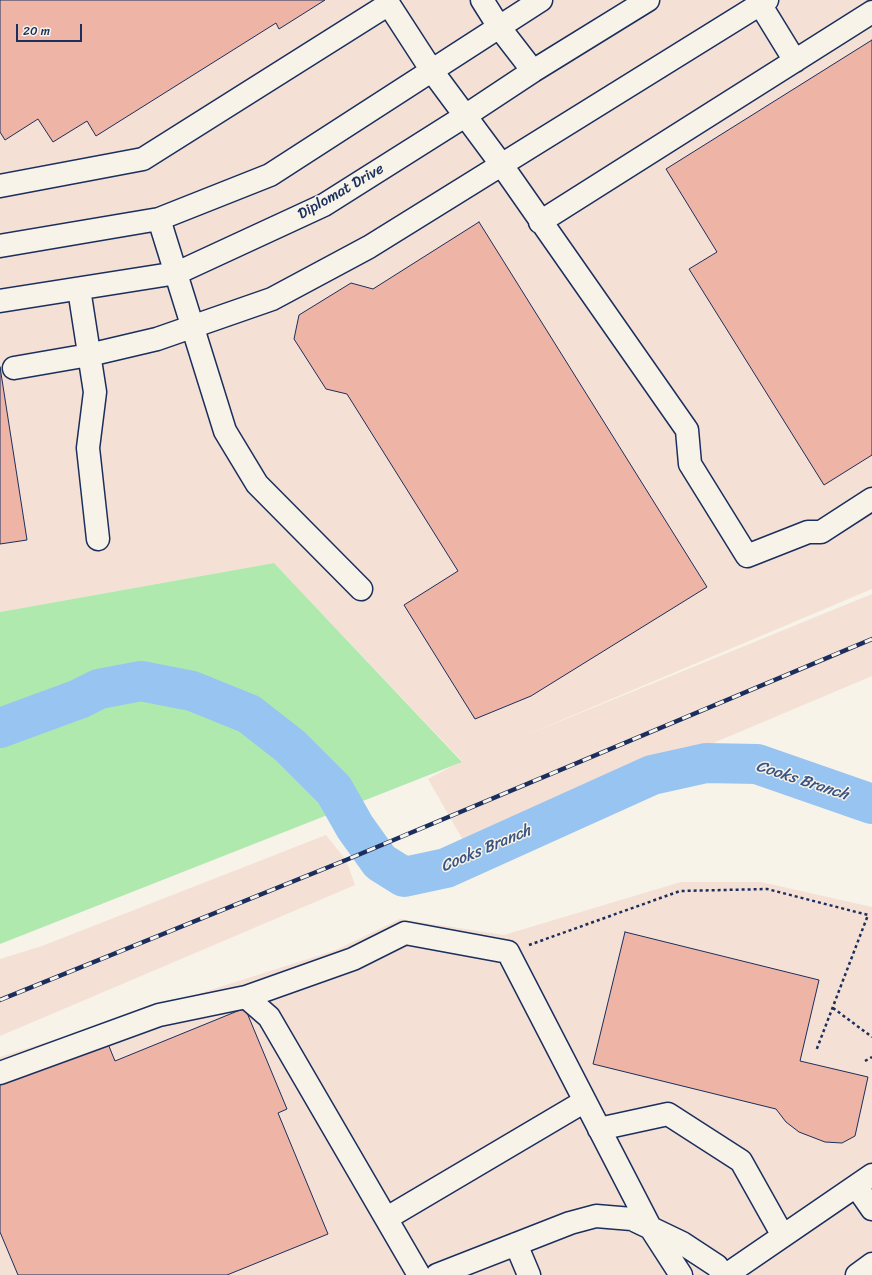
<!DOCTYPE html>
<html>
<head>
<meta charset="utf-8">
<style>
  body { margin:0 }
  #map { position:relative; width:872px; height:1275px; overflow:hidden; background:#f7f3e8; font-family:Sriracha,sans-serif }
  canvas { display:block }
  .scale { position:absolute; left:16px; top:24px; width:66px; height:18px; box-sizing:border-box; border:2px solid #1b2f5e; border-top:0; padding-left:5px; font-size:12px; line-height:14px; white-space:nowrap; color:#1b2f5e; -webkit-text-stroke:3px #f7f3e8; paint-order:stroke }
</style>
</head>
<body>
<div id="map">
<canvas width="872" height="1275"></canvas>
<div class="scale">20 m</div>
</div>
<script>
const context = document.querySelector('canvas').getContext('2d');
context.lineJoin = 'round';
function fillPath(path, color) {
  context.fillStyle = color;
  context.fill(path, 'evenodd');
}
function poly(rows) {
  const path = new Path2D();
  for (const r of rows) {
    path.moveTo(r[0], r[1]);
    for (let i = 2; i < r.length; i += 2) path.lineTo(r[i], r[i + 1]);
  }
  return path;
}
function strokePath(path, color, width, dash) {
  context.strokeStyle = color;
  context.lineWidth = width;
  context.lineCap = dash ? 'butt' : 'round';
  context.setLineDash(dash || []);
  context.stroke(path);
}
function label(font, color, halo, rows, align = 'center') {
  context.font = font + ' Sriracha,sans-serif';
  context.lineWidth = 3;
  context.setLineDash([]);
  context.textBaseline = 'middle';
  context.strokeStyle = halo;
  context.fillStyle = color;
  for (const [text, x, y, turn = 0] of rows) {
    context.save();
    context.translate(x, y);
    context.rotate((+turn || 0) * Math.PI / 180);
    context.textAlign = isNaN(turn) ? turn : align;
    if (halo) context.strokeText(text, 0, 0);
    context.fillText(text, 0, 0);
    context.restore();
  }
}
const built = poly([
  [0,0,872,0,872,589,519,738,872,594,872,676,467,847,428,779,462,761,274,563,0,612],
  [326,835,346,860,355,885,0,1036,0,959,42,946],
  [681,882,761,882,872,907,872,1275,0,1275,0,1057,336,950,400,919,504,935]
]);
const green = poly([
  [274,563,462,762,0,944,0,612]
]);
const river = poly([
  [0,728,79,699,99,689,141,681,192,691,249,714,290,746,334,790,355,827,380,862,404,877,446,868,652,775,706,763,757,764,872,804]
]);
const building = poly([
  [0,0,325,0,279,29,276,23,96,136,87,121,53,142,38,119,5,140,0,132,0,0],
  [872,40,872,455,824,485,689,269,717,252,666,169,872,40],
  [479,222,707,587,531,696,475,719,404,605,458,571,347,394,326,389,294,339,299,315,351,283,373,289,479,222],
  [0,367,27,540,0,544,0,367],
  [625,932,819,980,800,1061,868,1077,855,1136,842,1143,825,1142,799,1132,786,1122,776,1109,593,1064,625,932],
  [245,1008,287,1109,278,1113,328,1234,227,1275,18,1275,0,1232,0,1082,106,1039,115,1061,245,1008]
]);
const path = poly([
  [529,945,680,891,767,889,868,915,816,1051],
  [833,1008,872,1037],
  [865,1061,872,1057]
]);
const minor = poly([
  [386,0,432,71,501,164,687,430,690,464,747,556,808,532,821,532,872,499],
  [482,0,499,27,533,71],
  [760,4,795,61],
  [0,186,143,159,389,4],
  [159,219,225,431,257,484,361,589],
  [540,222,872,12],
  [0,246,159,219,270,175,541,0],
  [79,289,95,392,88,448,98,539],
  [0,301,177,273,324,205,465,116,533,71,648,0],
  [14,368,89,355,157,339,272,299,369,247,767,0],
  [246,997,353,959,405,933,508,952,650,1227,681,1275],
  [0,1073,159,1015,246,997,269,1017,419,1275],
  [599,1129,668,1114,741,1161,783,1236],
  [856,1186,872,1209],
  [387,1218,585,1101],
  [516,1244,529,1275],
  [437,1275,570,1223,596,1216,632,1219,682,1243,717,1266,723,1275],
  [726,1275,872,1175],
  [857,1275,872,1264]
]);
const rail = poly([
  [0,1000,346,860,872,639]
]);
const streetNames = [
  ["Diplomat Drive",341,192,-30]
];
const waterNames = [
  ["Cooks Branch",802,781,18],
  ["Cooks Branch",486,849,-23]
];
fillPath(built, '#f4e0d4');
fillPath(green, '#afe9ae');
strokePath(river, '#97c4f1', 40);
fillPath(building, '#eeb5a7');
strokePath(building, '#1b2f5e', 1);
strokePath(minor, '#1b2f5e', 25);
strokePath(path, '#1b2f5e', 2.5, [3, 3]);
strokePath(minor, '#f7f3e8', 22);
strokePath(rail, '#1b2f5e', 4.5);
strokePath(rail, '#f7f3e8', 3, [9]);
label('15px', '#1b2f5e', '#f7f3e8', streetNames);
label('italic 16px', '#3a5483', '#f7f3e8', waterNames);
</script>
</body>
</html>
